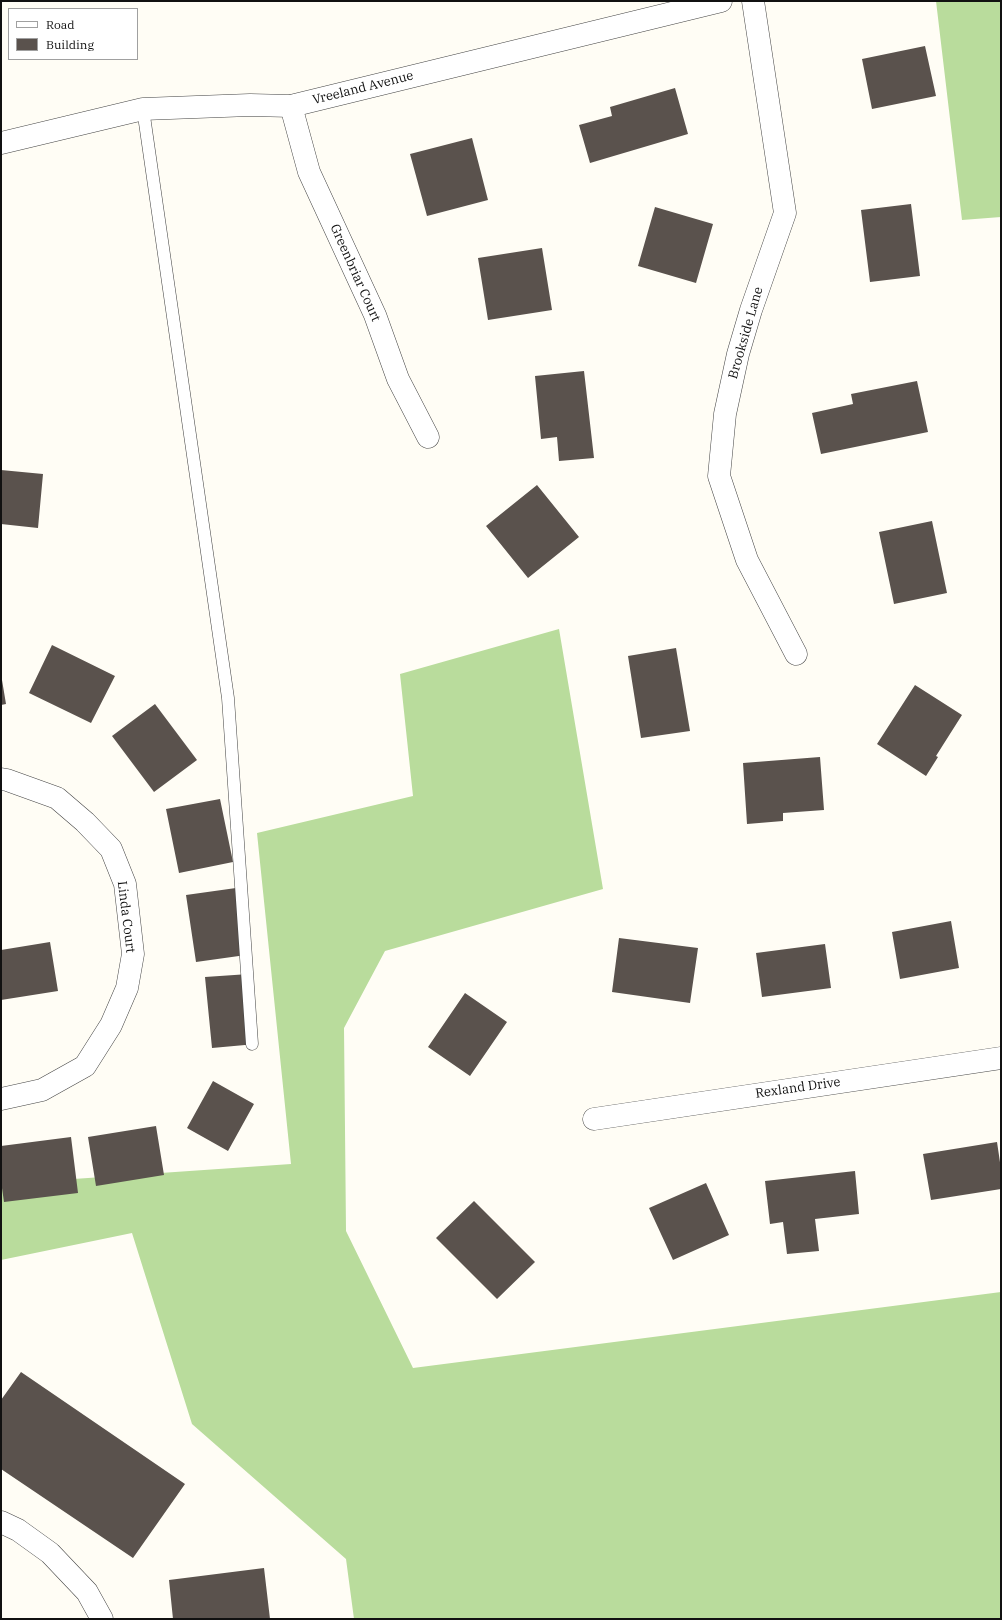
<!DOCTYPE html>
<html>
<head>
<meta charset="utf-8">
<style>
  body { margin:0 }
  #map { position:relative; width:1002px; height:1620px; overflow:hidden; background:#fffdf5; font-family:"IBM Plex Serif",serif }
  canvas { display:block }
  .frame { position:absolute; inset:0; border:2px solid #111; pointer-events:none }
  .legend { position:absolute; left:8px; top:8px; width:130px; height:52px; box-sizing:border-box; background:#fff; border:1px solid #a0a0a0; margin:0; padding:5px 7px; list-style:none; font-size:12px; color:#111 }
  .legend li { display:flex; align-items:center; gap:8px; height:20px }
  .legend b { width:20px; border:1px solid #a0a0a0 }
</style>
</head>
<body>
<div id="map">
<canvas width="1002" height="1620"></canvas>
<div class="frame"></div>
<ul class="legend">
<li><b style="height:5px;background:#fff"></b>Road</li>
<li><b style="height:11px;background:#5a524d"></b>Building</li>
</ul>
</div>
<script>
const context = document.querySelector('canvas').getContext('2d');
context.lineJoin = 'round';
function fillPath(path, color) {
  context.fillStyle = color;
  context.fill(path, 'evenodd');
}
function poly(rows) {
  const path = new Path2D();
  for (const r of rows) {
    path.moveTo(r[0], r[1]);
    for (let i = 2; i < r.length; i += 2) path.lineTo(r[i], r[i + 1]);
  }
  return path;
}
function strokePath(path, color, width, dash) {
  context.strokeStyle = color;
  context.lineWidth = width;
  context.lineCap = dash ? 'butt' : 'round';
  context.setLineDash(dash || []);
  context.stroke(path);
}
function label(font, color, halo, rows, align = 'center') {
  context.font = font + ' "IBM Plex Serif",serif';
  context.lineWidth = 4;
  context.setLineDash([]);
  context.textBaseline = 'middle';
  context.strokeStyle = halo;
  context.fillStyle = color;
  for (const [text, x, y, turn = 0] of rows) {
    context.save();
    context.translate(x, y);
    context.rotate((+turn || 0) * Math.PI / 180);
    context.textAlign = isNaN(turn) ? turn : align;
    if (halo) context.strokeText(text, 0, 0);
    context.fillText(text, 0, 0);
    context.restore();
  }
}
const forest = poly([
  [936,1,1001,1,1001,217,962,220],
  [559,629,603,889,385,951,344,1028,346,1231,413,1368,1001,1292,1001,1619,354,1619,346,1559,192,1424,132,1233,1,1260,1,1184,291,1164,257,833,413,796,400,674]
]);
const building = poly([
  [925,46,936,96,872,109,862,59],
  [675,88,688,134,590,163,579,125,612,116,610,107],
  [472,138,488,200,427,216,410,154],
  [911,204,920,276,870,282,861,210],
  [655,207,713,224,696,283,638,266],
  [542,248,552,310,488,320,478,258],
  [584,371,594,458,559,461,557,437,541,439,535,376],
  [917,381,928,432,821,454,812,413,853,404,851,394],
  [1,470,43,474,38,528,1,524],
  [537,485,579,537,528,578,486,526],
  [932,521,947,593,894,604,879,532],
  [52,645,115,676,91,723,29,693],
  [676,648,690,731,641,738,628,656],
  [1,674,6,704,1,705],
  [915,685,962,715,936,756,938,757,926,776,877,744],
  [155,704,197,760,154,792,112,736],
  [820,757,824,810,783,813,783,821,747,824,743,763],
  [220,799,233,862,179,873,166,809],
  [236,888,246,955,196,962,186,895],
  [951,921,959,968,900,979,892,932],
  [619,938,698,948,690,1003,612,992],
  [50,942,58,991,1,1000,1,950],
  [825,944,831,988,762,997,756,953],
  [249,974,256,1044,212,1048,205,977],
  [465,993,507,1022,470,1076,428,1047],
  [213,1081,254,1104,228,1151,187,1128],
  [156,1126,164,1175,96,1186,88,1137],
  [71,1137,78,1193,4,1202,1,1181,1,1146],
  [997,1142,1001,1169,1001,1189,931,1200,923,1154],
  [855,1171,859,1214,815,1219,819,1251,787,1254,783,1222,770,1224,765,1181],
  [706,1183,729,1235,673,1260,649,1208],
  [474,1201,535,1262,497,1299,436,1238],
  [21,1372,185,1484,133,1558,1,1469,1,1400],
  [264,1568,270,1619,173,1619,169,1580]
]);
const service = poly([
  [143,109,228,698,252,1044]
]);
const minor = poly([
  [753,1,785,213,751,310,738,354,725,414,719,476,747,560,796,654],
  [291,106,309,172,375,315,398,379,428,437],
  [1,779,7,780,57,798,85,822,111,849,125,884,133,954,127,988,111,1025,85,1066,42,1090,1,1099],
  [594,1119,1001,1058],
  [1,1522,18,1530,50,1553,87,1592,102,1619]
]);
const tertiary = poly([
  [1,143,143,109,250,105,291,106,721,1]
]);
const streetNames = [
  ["Vreeland Avenue",363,88,-14],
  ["Greenbriar Court",355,273,66],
  ["Brookside Lane",746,333,-74],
  ["Linda Court",126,917,83],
  ["Rexland Drive",798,1088,-8]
];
fillPath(forest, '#b9dc9c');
fillPath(building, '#5a524d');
strokePath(service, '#444', 13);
strokePath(minor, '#444', 23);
strokePath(tertiary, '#444', 23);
strokePath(service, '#fff', 12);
strokePath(minor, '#fff', 22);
strokePath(tertiary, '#fff', 22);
label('13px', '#111', '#fff', streetNames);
</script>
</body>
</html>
